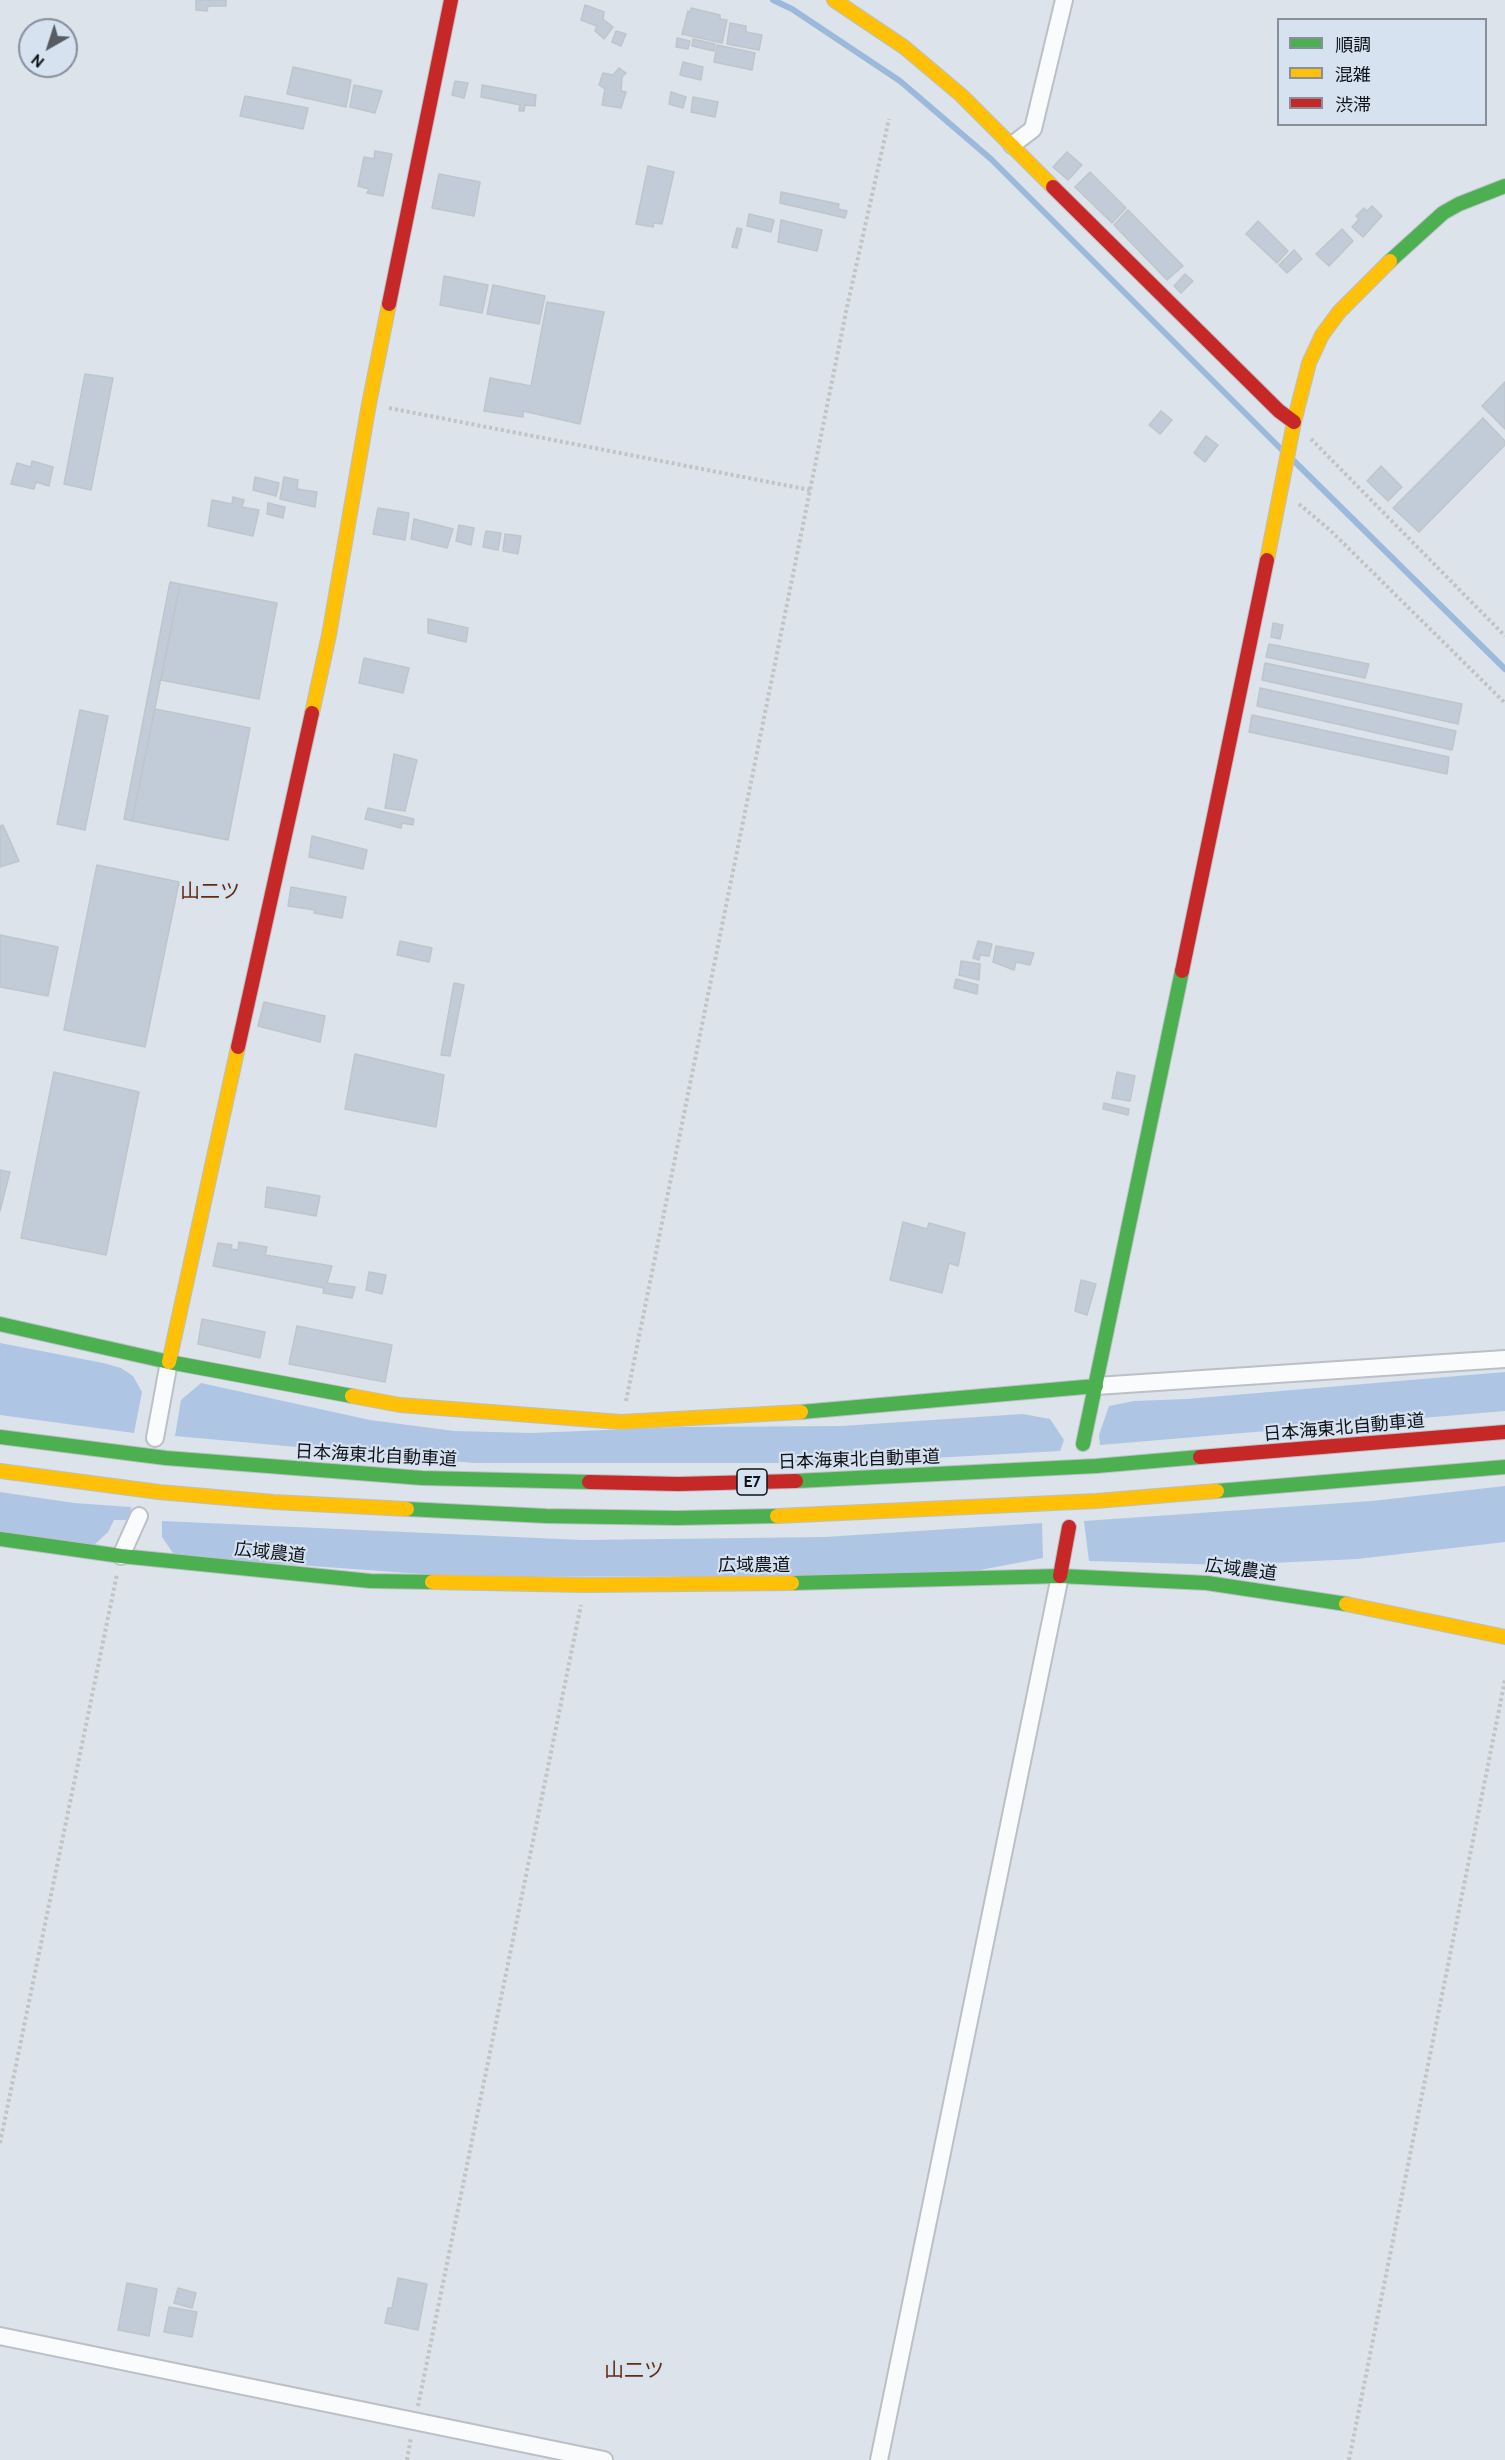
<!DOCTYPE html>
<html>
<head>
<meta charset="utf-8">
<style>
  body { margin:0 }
  #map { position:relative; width:1505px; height:2460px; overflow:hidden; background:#dce3ea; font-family:Cabin,"Noto Sans JP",sans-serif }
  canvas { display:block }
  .legend { position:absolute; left:1277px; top:18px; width:210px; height:108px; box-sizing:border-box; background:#d6e2f0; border:2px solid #868f9a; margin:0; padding:8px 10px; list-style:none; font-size:18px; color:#0f1318 }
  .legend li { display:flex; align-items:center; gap:12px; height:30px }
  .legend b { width:30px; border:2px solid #868f9a }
  .north { position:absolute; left:18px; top:18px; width:60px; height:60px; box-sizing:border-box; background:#d6e2f0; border:2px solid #868f9a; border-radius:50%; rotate:219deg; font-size:16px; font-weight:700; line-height:24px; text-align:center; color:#0f1318 }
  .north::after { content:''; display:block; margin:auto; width:21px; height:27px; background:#575c62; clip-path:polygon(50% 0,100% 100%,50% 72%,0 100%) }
</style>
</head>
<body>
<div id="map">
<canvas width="1505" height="2460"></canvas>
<ul class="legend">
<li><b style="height:8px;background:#4caf50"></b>順調</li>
<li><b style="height:8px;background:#ffc107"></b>混雑</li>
<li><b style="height:8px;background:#c62828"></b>渋滞</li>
</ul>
<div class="north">N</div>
</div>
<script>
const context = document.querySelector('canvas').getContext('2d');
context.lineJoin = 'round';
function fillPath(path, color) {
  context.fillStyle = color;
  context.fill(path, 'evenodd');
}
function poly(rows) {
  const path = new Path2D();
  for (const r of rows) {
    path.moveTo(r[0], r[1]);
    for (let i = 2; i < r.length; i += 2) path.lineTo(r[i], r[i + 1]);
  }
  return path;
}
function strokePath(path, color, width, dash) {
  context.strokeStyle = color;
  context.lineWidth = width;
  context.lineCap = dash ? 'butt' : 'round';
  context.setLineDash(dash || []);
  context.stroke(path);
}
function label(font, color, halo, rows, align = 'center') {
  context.font = font + ' Cabin,"Noto Sans JP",sans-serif';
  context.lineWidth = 4.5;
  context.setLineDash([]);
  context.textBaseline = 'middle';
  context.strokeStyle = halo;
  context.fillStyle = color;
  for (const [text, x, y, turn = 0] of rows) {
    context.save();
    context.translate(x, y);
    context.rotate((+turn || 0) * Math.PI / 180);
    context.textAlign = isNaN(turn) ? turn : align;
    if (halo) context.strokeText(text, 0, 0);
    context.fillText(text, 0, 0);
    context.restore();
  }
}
const forest = poly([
  [0,1343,103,1363,121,1368,133,1376,142,1392,134,1433,0,1415],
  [1505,1372,1505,1411,1100,1445,1099,1435,1109,1406,1134,1401,1187,1399],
  [201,1383,370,1420,454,1431,531,1433,683,1427,841,1426,1023,1414,1050,1419,1064,1440,1060,1451,840,1463,474,1463,175,1436,181,1400],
  [1505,1486,1505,1542,1357,1559,1227,1565,1089,1561,1084,1521,1372,1501],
  [0,1492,74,1503,131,1507,129,1520,114,1520,108,1532,93,1546,0,1532],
  [162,1521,582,1540,825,1537,1042,1523,1043,1558,954,1575,463,1577,175,1556,162,1537]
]);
const stream = poly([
  [773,0,792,9,900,81,991,159,1282,450],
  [1294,461,1505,669]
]);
const building = poly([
  [196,0,226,0,226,6,208,6,207,11,196,10,196,0],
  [585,5,604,12,603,19,613,27,604,39,595,31,597,26,581,20,585,5],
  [691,8,720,15,720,19,727,20,722,43,682,34,688,11,691,12,691,8],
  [730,23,746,26,746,32,762,35,759,50,727,44,730,23],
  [616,31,626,34,621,46,612,42,616,31],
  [677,38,690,41,688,49,676,47,677,38],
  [693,39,715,44,714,51,692,46,693,39],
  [717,45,755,53,752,70,714,62,717,45],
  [683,62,703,67,701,80,680,75,683,62],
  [293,67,351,80,346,107,287,94,293,67],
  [619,68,626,73,622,77,621,91,626,92,621,108,602,105,605,89,599,85,603,73,613,75,619,68],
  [455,81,468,83,464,98,452,95,455,81],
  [354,85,382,91,375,113,350,107,354,85],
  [482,85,536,95,535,106,525,105,524,111,519,111,520,105,481,97,482,85],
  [671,92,686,97,683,108,669,104,671,92],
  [245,96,308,108,303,129,240,116,245,96],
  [693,97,718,102,715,117,691,112,693,97],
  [375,151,392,154,383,196,367,193,369,189,358,186,364,157,374,159,375,151],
  [1067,152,1082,165,1068,180,1053,167,1067,152],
  [648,166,674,172,662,224,654,223,653,227,636,224,648,166],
  [1090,172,1126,208,1112,223,1075,187,1090,172],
  [439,174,480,182,474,216,432,208,439,174],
  [781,192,839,204,838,209,847,211,845,218,780,203,781,192],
  [1372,206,1382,216,1363,237,1352,227,1359,219,1356,216,1364,208,1367,211,1372,206],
  [1128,210,1183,266,1167,280,1114,225,1128,210],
  [749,214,774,220,771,232,747,226,749,214],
  [781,220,822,230,817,251,778,242,781,220],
  [1258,221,1288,251,1277,263,1246,234,1258,221],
  [737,228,742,229,737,248,732,247,737,228],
  [1342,229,1353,241,1329,266,1316,254,1342,229],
  [1294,250,1302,259,1287,273,1279,265,1294,250],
  [1185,274,1193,281,1181,293,1174,286,1185,274],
  [444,276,488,285,482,313,440,305,444,276],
  [493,285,545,296,539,324,487,314,493,285],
  [547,302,604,312,580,424,523,411,523,417,484,411,490,378,531,386,547,302],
  [85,374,113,378,91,490,64,484,85,374],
  [1505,382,1505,429,1482,406,1505,382],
  [1161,411,1172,420,1160,434,1149,425,1161,411],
  [1483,418,1505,441,1505,445,1419,532,1393,508,1483,418],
  [1206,436,1218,445,1205,462,1194,453,1206,436],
  [32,461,53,467,49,486,36,482,34,489,11,484,17,463,31,467,32,461],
  [1381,466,1402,487,1388,501,1367,481,1381,466],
  [255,477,279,483,276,496,253,490,255,477],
  [284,477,298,480,297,489,317,492,315,507,280,499,284,477],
  [233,497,244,500,242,507,259,510,253,536,208,526,212,500,232,504,233,497],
  [268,503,285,507,283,518,267,514,268,503],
  [378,508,409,513,405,540,373,534,378,508],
  [414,519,453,529,447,548,411,539,414,519],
  [459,525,474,528,471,545,456,541,459,525],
  [486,531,501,533,498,550,483,547,486,531],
  [505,534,521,536,518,554,503,551,505,534],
  [170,582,180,584,132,821,124,819,170,582],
  [180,584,277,603,259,699,161,680,180,584],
  [428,619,468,628,466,642,428,633,428,619],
  [1273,623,1283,625,1280,639,1271,637,1273,623],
  [1269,644,1369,664,1365,678,1266,657,1269,644],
  [364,658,409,668,403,693,359,683,364,658],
  [1265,663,1462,704,1458,724,1262,680,1265,663],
  [1260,688,1456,731,1452,750,1257,706,1260,688],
  [155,709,250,728,228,840,132,821,155,709],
  [80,710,108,716,85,830,57,824,80,710],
  [1252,715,1449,757,1447,774,1249,732,1252,715],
  [394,754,417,760,405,811,385,808,394,754],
  [368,808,414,819,413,825,402,823,401,828,365,819,368,808],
  [3,825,19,861,0,867,0,826,3,825],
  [312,836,367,850,363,869,309,857,312,836],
  [97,865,179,882,145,1047,64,1030,97,865],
  [291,887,346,897,342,918,314,913,315,910,288,906,291,887],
  [0,935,58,947,48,996,0,987,0,935],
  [400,941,432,948,429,962,397,955,400,941],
  [978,941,992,944,989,956,980,955,979,960,973,958,978,941],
  [996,946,1034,953,1030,965,1016,962,1014,970,993,962,996,946],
  [961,961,980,964,979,980,959,975,961,961],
  [956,979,978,985,977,994,954,988,956,979],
  [454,983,464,985,450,1056,441,1055,454,983],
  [264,1002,325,1016,320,1042,258,1026,264,1002],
  [355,1054,444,1075,436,1127,345,1109,355,1054],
  [54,1072,139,1092,106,1255,21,1238,54,1072],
  [1117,1072,1135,1076,1130,1101,1112,1098,1117,1072],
  [1104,1103,1129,1109,1128,1115,1103,1109,1104,1103],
  [0,1170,10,1172,0,1211,0,1170],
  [267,1187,320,1196,316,1216,265,1207,267,1187],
  [903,1222,927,1229,929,1223,965,1233,958,1266,949,1263,942,1293,890,1280,903,1222],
  [239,1242,267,1247,265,1255,332,1266,327,1283,355,1287,352,1298,323,1293,324,1288,213,1266,218,1243,232,1245,231,1249,238,1250,239,1242],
  [369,1272,386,1275,382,1294,366,1290,369,1272],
  [1081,1280,1096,1284,1087,1315,1075,1311,1081,1280],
  [202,1319,265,1332,260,1358,198,1344,202,1319],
  [297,1326,392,1345,385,1382,289,1364,297,1326],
  [398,2278,427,2284,418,2330,385,2323,388,2308,392,2308,398,2278],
  [127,2283,157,2289,149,2336,118,2330,127,2283],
  [178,2288,196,2293,192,2308,174,2303,178,2288],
  [169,2307,197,2312,192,2337,164,2332,169,2307]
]);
const path = poly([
  [389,408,810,490],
  [1311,439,1505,636],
  [1299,504,1331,531,1505,703],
  [626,1401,847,307,889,119],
  [0,2143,117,1574],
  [418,2406,581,1605],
  [407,2460,411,2437],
  [1349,2460,1505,1680]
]);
const street = poly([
  [1012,145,1033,129,1064,0],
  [1096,1386,1505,1359],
  [155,1438,169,1362],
  [121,1556,139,1516],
  [0,2336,604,2460],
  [879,2460,1060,1576]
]);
const fast = poly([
  [1390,261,1443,213,1459,204,1505,186],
  [0,1324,169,1362,352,1396],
  [801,1412,1096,1386],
  [0,1437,166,1458,422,1478,589,1482],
  [1083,1444,1182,971],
  [796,1481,1096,1466,1200,1457],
  [1217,1491,1505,1467],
  [407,1509,546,1516,677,1518,777,1516],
  [0,1539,121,1556,370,1581,432,1582],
  [792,1583,1060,1576,1207,1583,1346,1604]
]);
const slow = poly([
  [834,0,904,47,961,95,1053,187],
  [1267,560,1294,422,1309,363,1322,335,1339,312,1390,261],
  [312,713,329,635,369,404,389,304],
  [169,1362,238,1047],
  [352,1396,400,1405,621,1422,801,1412],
  [0,1471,159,1492,274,1502,407,1509],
  [777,1516,1096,1501,1217,1491],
  [432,1582,585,1585,792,1583],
  [1346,1604,1505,1637]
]);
const jam = poly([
  [1053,187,1279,411,1294,422],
  [389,304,451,0],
  [1182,971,1267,560],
  [238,1047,312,713],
  [1200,1457,1505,1432],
  [589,1482,678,1484,796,1481],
  [1060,1576,1069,1527]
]);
const shields = [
  [752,1482,30]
];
const shieldNames = [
  ["E7",752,1482]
];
const streetNames = [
  ["日本海東北自動車道",1344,1428,-5],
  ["日本海東北自動車道",376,1456,3],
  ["日本海東北自動車道",859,1460,-2],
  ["広域農道",270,1553,6],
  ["広域農道",754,1566],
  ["広域農道",1241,1570,7]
];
const neighbourhoodNames = [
  ["山二ツ",210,892],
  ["山二ツ",634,2371]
];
fillPath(forest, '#aec6e3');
strokePath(stream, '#9cb9db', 6);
fillPath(building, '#c2ccd8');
strokePath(building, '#bfc5ca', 1.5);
strokePath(street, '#bbc0c6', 20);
strokePath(fast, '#bbc0c6', 16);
strokePath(slow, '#bbc0c6', 16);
strokePath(jam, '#bbc0c6', 16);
strokePath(path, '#c1c3c5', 4, [3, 3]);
strokePath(street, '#fafbfc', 16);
strokePath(fast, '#4caf50', 14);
strokePath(slow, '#ffc107', 14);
strokePath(jam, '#c62828', 14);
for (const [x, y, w] of shields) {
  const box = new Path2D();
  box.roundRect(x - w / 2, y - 13, w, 26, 4.5);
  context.fillStyle = '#d6e2f0';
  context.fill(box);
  strokePath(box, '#0f1318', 1.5);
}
label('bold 16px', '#0f1318', null, shieldNames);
label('18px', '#0f1318', '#d6e2f0', streetNames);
label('20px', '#692a09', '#d6e2f0', neighbourhoodNames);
</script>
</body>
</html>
